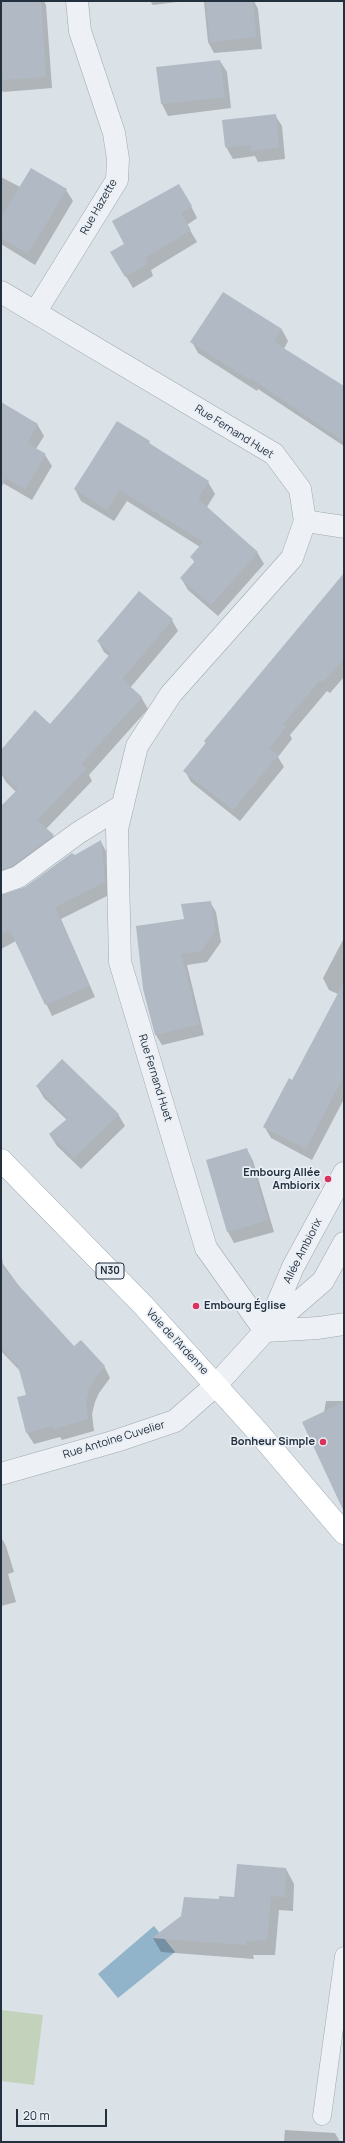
<!DOCTYPE html>
<html>
<head>
<meta charset="utf-8">
<style>
  body { margin:0 }
  #map { position:relative; width:345px; height:2143px; overflow:hidden; background:#dae1e7; font-family:Manrope,sans-serif }
  canvas { display:block }
  .frame { position:absolute; inset:0; border:2px solid #23303e; pointer-events:none }
  .scale { position:absolute; left:16px; top:2109px; width:91px; height:18px; box-sizing:border-box; border:2px solid #23303e; border-top:0; padding-left:5px; font-size:12px; line-height:14px; white-space:nowrap; color:#23303e; -webkit-text-stroke:3px #eaeff5; paint-order:stroke }
</style>
</head>
<body>
<div id="map">
<canvas width="345" height="2143"></canvas>
<div class="frame"></div>
<div class="scale">20 m</div>
</div>
<script>
const context = document.querySelector('canvas').getContext('2d');
context.lineJoin = 'round';
function fillPath(path, color) {
  context.fillStyle = color;
  context.fill(path, 'evenodd');
}
function poly(rows) {
  const path = new Path2D();
  for (const r of rows) {
    path.moveTo(r[0], r[1]);
    for (let i = 2; i < r.length; i += 2) path.lineTo(r[i], r[i + 1]);
  }
  return path;
}
function strokePath(path, color, width, dash) {
  context.strokeStyle = color;
  context.lineWidth = width;
  context.lineCap = dash ? 'butt' : 'round';
  context.setLineDash(dash || []);
  context.stroke(path);
}
function label(font, color, halo, rows, align = 'center') {
  context.font = font + ' Manrope,sans-serif';
  context.lineWidth = 3.5;
  context.setLineDash([]);
  context.textBaseline = 'middle';
  context.strokeStyle = halo;
  context.fillStyle = color;
  for (const [text, x, y, turn = 0] of rows) {
    context.save();
    context.translate(x, y);
    context.rotate((+turn || 0) * Math.PI / 180);
    context.textAlign = isNaN(turn) ? turn : align;
    if (halo) context.strokeText(text, 0, 0);
    context.fillText(text, 0, 0);
    context.restore();
  }
}
const green = poly([
  [1,2010,43,2015,34,2085,1,2081]
]);
const water = poly([
  [154,1926,175,1952,118,1998,98,1974]
]);
const shadow = poly([
  [1,1,44,1,46,5,52,88,3,92,1,89],
  [150,1,185,1,153,5],
  [215,1,254,1,258,9,262,49,214,53,208,42,204,2],
  [220,61,227,72,231,108,168,116,162,104,157,68],
  [275,115,282,126,285,159,258,162,255,156,233,159,226,147,223,121],
  [1,177,20,187,66,190,73,201,35,265,1,244],
  [186,196,197,218,187,225,197,242,151,270,153,276,133,288,118,263],
  [223,293,282,330,288,341,284,349,344,388,344,446,258,389,257,391,198,353,192,342],
  [1,414,37,424,44,436,36,449,45,455,52,466,32,500,1,482],
  [149,442,152,447,208,482,215,494,207,507,257,552,264,564,218,616,188,590,181,578,195,563,191,557,200,547,127,501,114,521,81,501,75,489],
  [344,576,344,677,330,693,327,691,290,735,292,739,278,757,284,767,240,821,191,782,185,771,224,718],
  [172,620,178,631,130,688,141,697,148,709,89,775,92,781,46,829,53,836,60,847,1,885,1,808,16,792,6,782,1,773,1,752,50,725,110,657,104,652,98,641],
  [101,842,107,853,111,894,61,919,95,997,52,1016,16,941,1,949,1,895,23,890],
  [210,902,216,912,221,942,207,962,187,965,204,1035,162,1045,156,1035,185,920],
  [344,938,344,1099,312,1160,271,1138,264,1126,292,1081,338,994,329,990,323,978],
  [37,1086,118,1114,125,1126,81,1169,57,1146,50,1135,67,1120,44,1098],
  [247,1149,253,1161,274,1232,234,1243,228,1232],
  [1,1253,3,1264,19,1286,74,1347,104,1366,110,1378,99,1393,95,1402,92,1414,94,1431,62,1440,60,1437,34,1444,27,1433,18,1398,27,1395,21,1372,1,1351],
  [326,1401,344,1401,344,1492,324,1412],
  [1,1537,6,1546,14,1572,8,1574,16,1602,1,1606],
  [286,1869,294,1884,293,1911,279,1910,275,1955,253,1955,254,1959,161,1952,153,1938,220,1900,235,1898],
  [285,2130,335,2133,340,2142,284,2142]
]);
const building = poly([
  [1,1,41,1,46,77,1,80],
  [206,1,253,1,256,37,210,42],
  [220,60,225,97,161,104,156,67],
  [276,114,279,147,251,151,251,145,225,147,222,120],
  [31,168,67,189,28,254,1,238,1,217],
  [179,184,192,206,181,213,191,230,145,258,147,264,125,277,110,252,124,244,112,221],
  [223,292,282,329,274,342,344,386,344,442,251,378,250,380,190,342],
  [1,402,38,424,27,443,46,454,25,489,6,478,1,488],
  [117,421,150,441,149,443,209,481,198,499,258,552,211,605,180,578,195,561,190,557,203,542,120,490,107,510,74,489],
  [344,573,344,659,323,682,320,680,283,724,286,727,269,748,278,755,233,810,183,771,206,743,204,741],
  [139,591,173,619,122,679,142,697,81,764,86,769,37,820,54,835,12,866,1,870,1,806,18,789,1,773,1,750,35,710,50,724,78,692,111,653,97,641],
  [101,840,105,882,55,907,89,986,45,1005,10,930,1,934,1,895,25,887,72,853,75,855],
  [211,901,215,931,201,951,181,954,199,1024,155,1035,143,989,136,926,184,919,181,904],
  [344,982,344,1075,306,1149,263,1127,289,1078,292,1080],
  [62,1059,119,1114,74,1158,49,1134,68,1118,36,1086],
  [247,1148,268,1220,227,1232,206,1160],
  [1,1266,74,1346,81,1340,105,1366,93,1381,89,1390,86,1401,88,1419,54,1429,53,1426,26,1433,17,1397,26,1395,18,1366,1,1348],
  [344,1402,344,1512,302,1422],
  [237,1864,286,1868,285,1897,271,1896,267,1940,246,1941,246,1945,152,1938,181,1916,184,1897,219,1899,219,1896,234,1897]
]);
const service = poly([
  [322,2116,344,1956]
]);
const minor = poly([
  [1,292,274,454,300,489,305,521,292,558,171,694,137,746,117,829,120,962,206,1248,265,1331],
  [36,311,117,180,118,159,114,133,80,31,77,1],
  [305,521,344,527],
  [1,883,18,877,78,833,123,805],
  [268,1326,293,1267,344,1173],
  [265,1331,318,1328,344,1324],
  [1,1474,116,1441,175,1421,216,1385,265,1331,323,1281,344,1243]
]);
const primary = poly([
  [1,1160,143,1305,258,1432,344,1533]
]);
const markers = [
  [328,1179,4,"#da315d"],
  [196,1306,4,"#da315d"],
  [323,1442,4,"#da315d"]
];
const shields = [
  [110,1271,28]
];
const shieldNames = [
  ["N30",110,1271]
];
const streetNames = [
  ["Rue Hazette",99,207,-60],
  ["Rue Fernand Huet",234,432,32],
  ["Rue Fernand Huet",155,1078,73],
  ["Allée Ambiorix",303,1251,-63],
  ["Voie de l'Ardenne",177,1342,47],
  ["Rue Antoine Cuvelier",114,1440,-17]
];
const poiNames = [
  ["Embourg Allée",320,1173],
  ["Ambiorix",320,1186],
  ["Embourg Église",204,1306,"left"],
  ["Bonheur Simple",315,1442]
];
fillPath(green, '#c3d2bb');
fillPath(water, '#91b4cb');
fillPath(shadow, '#0003');
fillPath(building, '#b1bac4');
strokePath(service, '#9fa8b1', 19);
strokePath(minor, '#9fa8b1', 23);
strokePath(primary, '#99a6b4', 23);
strokePath(service, '#edf1f5', 18);
strokePath(minor, '#edf1f5', 22);
strokePath(primary, '#fff', 22);
for (const [x, y, r, color] of markers) {
  const dot = new Path2D();
  dot.arc(x, y, r, 0, 2 * Math.PI);
  context.fillStyle = color;
  context.fill(dot);
  strokePath(dot, '#eaeff5', 1.5);
}
for (const [x, y, w] of shields) {
  const box = new Path2D();
  box.roundRect(x - w / 2, y - 8, w, 16, 3);
  context.fillStyle = '#eaeff5';
  context.fill(box);
  strokePath(box, '#23303e', 1);
}
label('bold 10px', '#23303e', null, shieldNames);
label('11px', '#23303e', '#eaeff5', streetNames);
label('bold 11px', '#23303e', '#eaeff5', poiNames, 'right');
</script>
</body>
</html>
